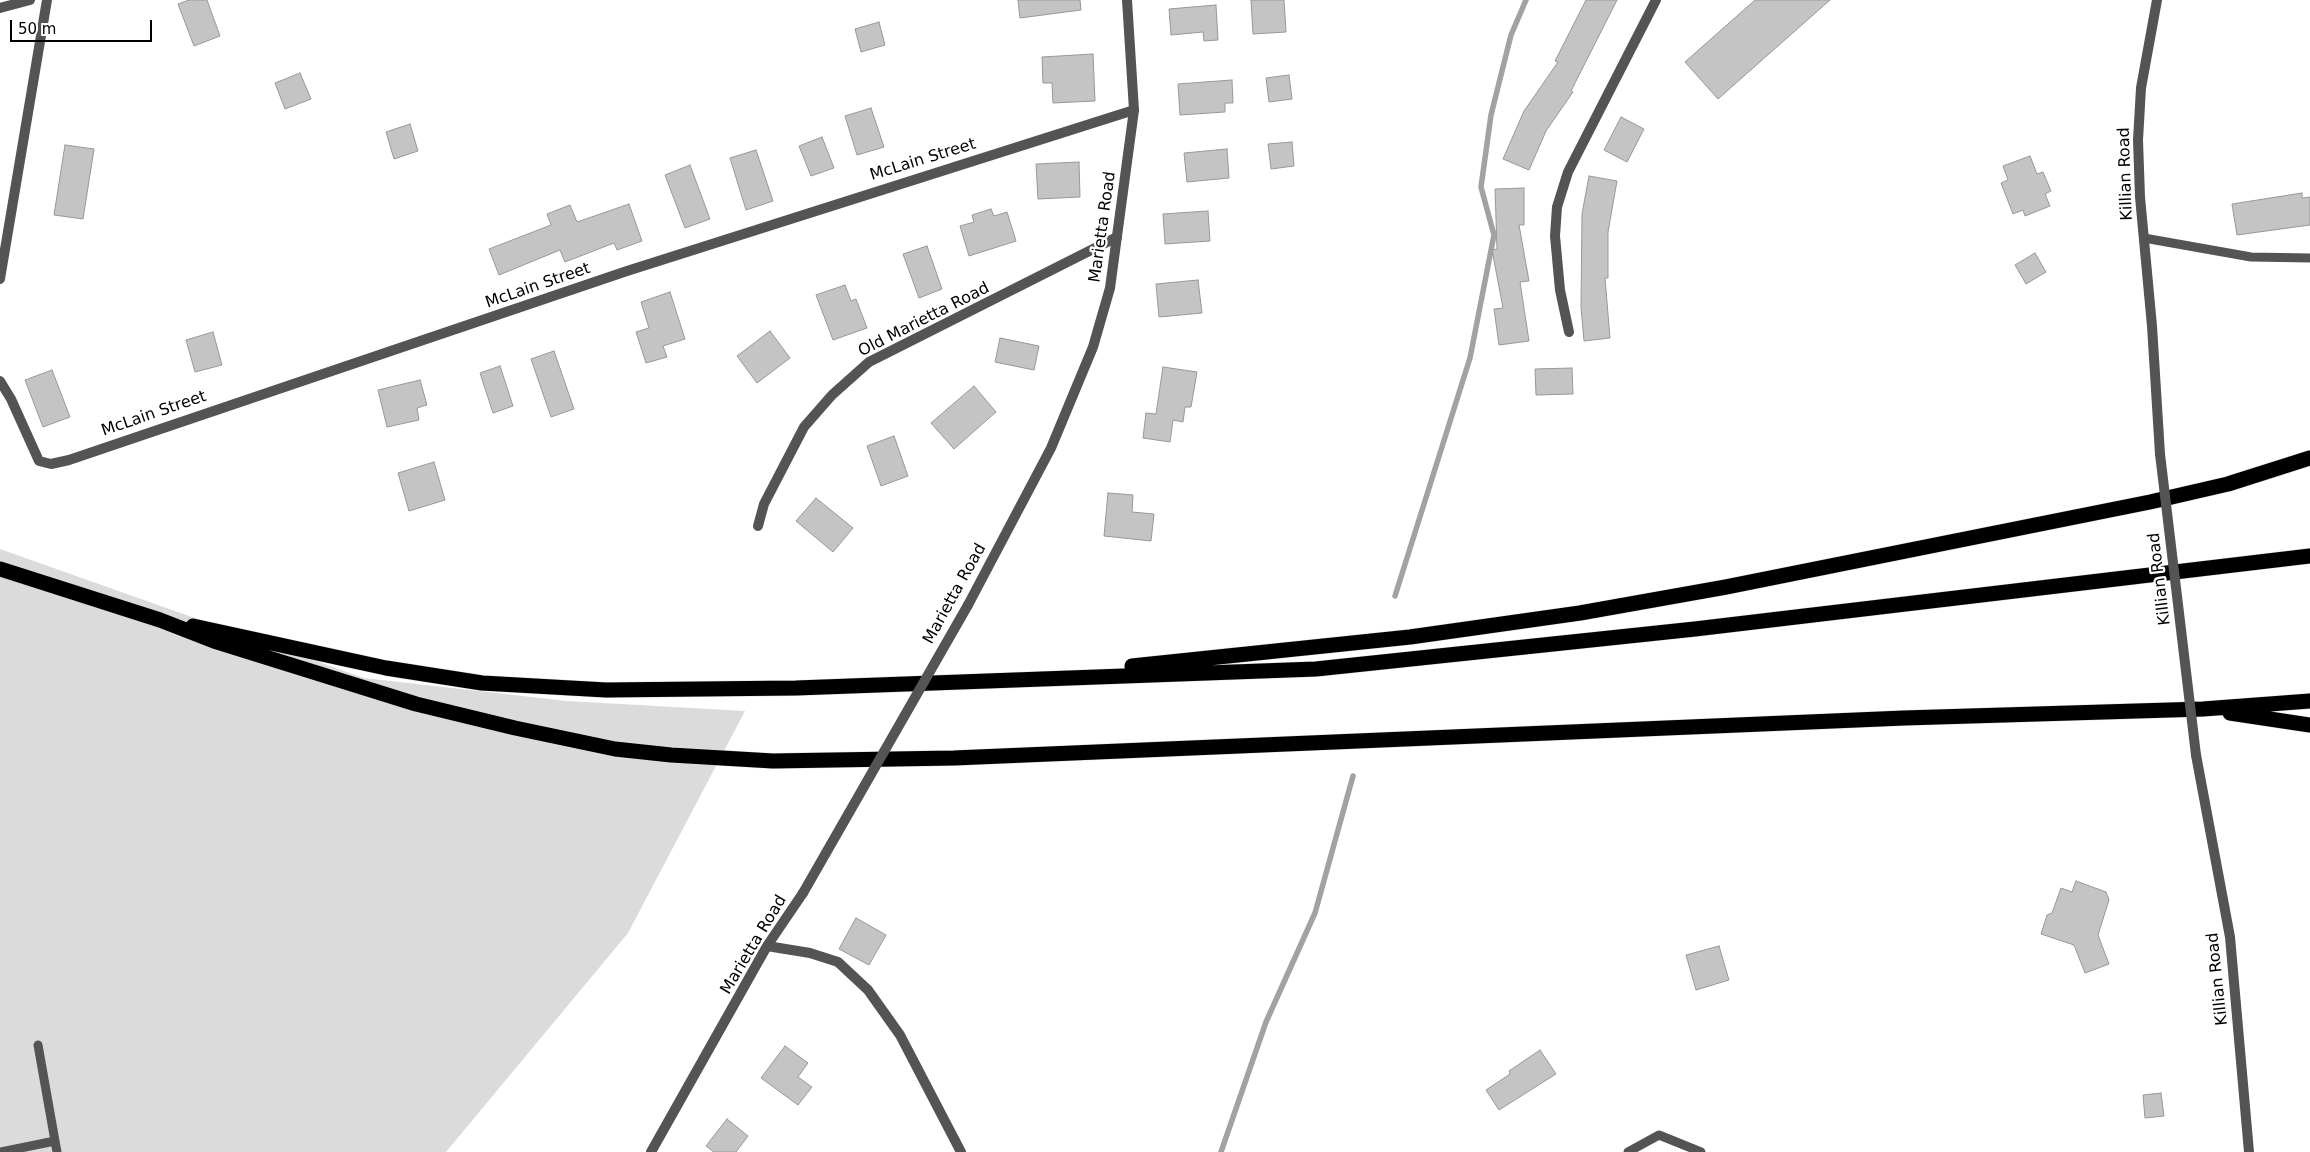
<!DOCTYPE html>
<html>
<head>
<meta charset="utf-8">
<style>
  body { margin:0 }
  #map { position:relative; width:2310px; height:1152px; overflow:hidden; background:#fff; font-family:"DejaVu Sans",sans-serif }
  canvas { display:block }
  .scale { position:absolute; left:10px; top:20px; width:142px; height:22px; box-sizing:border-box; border:2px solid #000; border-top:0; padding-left:6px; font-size:15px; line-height:18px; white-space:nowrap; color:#000; -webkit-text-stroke:4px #fff; paint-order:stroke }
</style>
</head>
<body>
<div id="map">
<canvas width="2310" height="1152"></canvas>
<div class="scale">50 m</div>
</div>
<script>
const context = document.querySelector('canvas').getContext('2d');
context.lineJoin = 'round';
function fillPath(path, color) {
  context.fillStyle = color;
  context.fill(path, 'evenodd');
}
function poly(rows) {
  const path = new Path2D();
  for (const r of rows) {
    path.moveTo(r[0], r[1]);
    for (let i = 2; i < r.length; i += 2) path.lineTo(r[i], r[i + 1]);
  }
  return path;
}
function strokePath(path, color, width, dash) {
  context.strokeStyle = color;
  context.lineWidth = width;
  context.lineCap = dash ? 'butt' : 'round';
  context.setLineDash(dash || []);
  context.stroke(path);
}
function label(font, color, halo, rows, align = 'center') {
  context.font = font + ' "DejaVu Sans",sans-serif';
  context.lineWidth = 4.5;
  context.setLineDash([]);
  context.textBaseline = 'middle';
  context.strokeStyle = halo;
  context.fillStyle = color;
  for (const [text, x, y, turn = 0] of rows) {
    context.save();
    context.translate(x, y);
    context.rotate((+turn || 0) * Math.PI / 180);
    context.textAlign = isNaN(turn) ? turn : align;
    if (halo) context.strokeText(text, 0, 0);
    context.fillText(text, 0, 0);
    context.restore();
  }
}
const green = poly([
  [0,549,364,678,567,701,745,711,628,933,446,1152,0,1152]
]);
const stream = poly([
  [1395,596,1470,358,1494,235,1481,187,1491,115,1511,35,1526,0],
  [1221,1152,1266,1022,1315,913,1353,776]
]);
const building = poly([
  [189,0,207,0,220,36,194,46,178,4,189,0],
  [1018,0,1080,0,1081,10,1020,18,1018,0],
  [1251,0,1284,0,1286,32,1253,34,1251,0],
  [1586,0,1617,0,1571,91,1573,92,1546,131,1529,170,1503,159,1524,111,1558,62,1555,61,1586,0],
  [1755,0,1830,0,1718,99,1685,62,1755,0],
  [1216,5,1218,40,1204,41,1203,32,1171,35,1169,9,1216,5],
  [879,22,885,45,861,52,855,29,879,22],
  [1093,54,1095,101,1053,103,1052,83,1043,83,1042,57,1093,54],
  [300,73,311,99,285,109,275,83,300,73],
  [1289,75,1292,99,1269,102,1266,78,1289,75],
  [1232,80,1233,103,1225,103,1225,112,1180,115,1178,84,1232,80],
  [871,108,884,147,857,155,845,116,871,108],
  [1621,117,1644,129,1627,162,1604,150,1621,117],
  [410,124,418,151,394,159,386,132,410,124],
  [822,137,834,168,811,176,799,146,822,137],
  [1292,142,1294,166,1271,169,1268,144,1292,142],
  [65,145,94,149,83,219,54,215,65,145],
  [1227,149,1229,178,1187,182,1184,153,1227,149],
  [756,150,773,201,746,210,730,158,756,150],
  [2030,156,2037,174,2043,172,2051,191,2045,194,2050,206,2025,216,2023,210,2013,214,2001,183,2008,180,2003,166,2030,156],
  [1079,162,1080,197,1038,199,1036,164,1079,162],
  [690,165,710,219,685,228,665,175,690,165],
  [1589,176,1617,181,1608,232,1608,278,1605,278,1610,338,1584,341,1581,307,1582,214,1589,176],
  [1524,188,1524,225,1519,225,1529,281,1520,282,1529,341,1499,345,1494,309,1503,308,1492,250,1497,249,1495,189,1524,188],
  [2302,193,2302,198,2310,197,2310,225,2237,235,2232,204,2302,193],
  [629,204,642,241,617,250,614,243,565,262,560,250,499,275,489,249,551,225,547,214,570,205,577,222,629,204],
  [991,209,994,216,1007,212,1016,241,969,256,960,226,974,222,972,215,991,209],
  [1208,211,1210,241,1165,244,1163,214,1208,211],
  [927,246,942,289,919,298,903,254,927,246],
  [2035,253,2046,272,2026,284,2015,265,2035,253],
  [1198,280,1202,313,1159,317,1156,284,1198,280],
  [845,285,851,301,856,299,867,328,833,340,816,295,845,285],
  [670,292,685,339,663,346,667,357,646,363,636,332,649,328,641,302,670,292],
  [770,331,790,358,757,383,737,356,770,331],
  [213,332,222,365,195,372,186,340,213,332],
  [1000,338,1039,346,1034,370,995,362,1000,338],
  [554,351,574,409,551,417,531,359,554,351],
  [500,366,513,406,493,413,480,373,500,366],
  [1163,367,1197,372,1191,407,1185,407,1183,422,1173,420,1170,442,1143,438,1146,413,1156,414,1163,367],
  [1572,368,1573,394,1536,395,1535,369,1572,368],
  [52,370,70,417,43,427,25,380,52,370],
  [420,380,427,405,417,408,419,420,387,427,378,390,420,380],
  [974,386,996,412,954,449,931,423,974,386],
  [894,436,908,476,881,486,867,446,894,436],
  [434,462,445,500,409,511,398,473,434,462],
  [1108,493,1133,495,1132,512,1154,514,1151,541,1104,536,1108,493],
  [816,498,853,528,833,552,796,521,816,498],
  [2076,881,2106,892,2109,900,2098,935,2109,964,2085,973,2074,945,2041,934,2047,915,2052,913,2061,888,2072,892,2076,881],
  [856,918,886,935,869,965,839,949,856,918],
  [1719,946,1729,980,1696,990,1686,955,1719,946],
  [785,1046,808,1063,798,1077,812,1087,798,1105,761,1078,785,1046],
  [1540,1050,1556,1074,1499,1110,1486,1090,1510,1074,1509,1071,1540,1050],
  [2161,1093,2164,1116,2145,1118,2143,1095,2161,1093],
  [727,1119,748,1136,736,1152,714,1152,706,1146,727,1119]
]);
const service = poly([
  [2144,238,2251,257,2310,258],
  [38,1045,55,1141],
  [1,1152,55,1141,57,1152],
  [1628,1152,1659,1135,1701,1152]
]);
const minor = poly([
  [2157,0,2141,88,2138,140,2140,197,2152,326,2160,454],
  [0,8,30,0],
  [0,279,47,0],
  [1569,332,1560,290,1555,236,1557,207,1568,172,1656,0],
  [0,381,11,399,39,461,51,464,69,460,627,271,1134,110],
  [758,526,764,504,804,427,832,395,869,362,1117,237],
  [2196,755,2230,937,2249,1152],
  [767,946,810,953,838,962,868,990,900,1035,961,1152]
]);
const tertiary = poly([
  [968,605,1051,448,1093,347,1110,288,1134,110,1127,0],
  [651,1152,767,946,803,893]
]);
const motorway = poly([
  [0,569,160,620,214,641,416,704,515,728,615,749,671,755,773,761,954,758,1904,718,2203,709,2310,701],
  [193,626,386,668,482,683,606,690,796,688,1316,669,1695,629,2310,556],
  [1132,666,1410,637,1580,613,1726,587,2150,502,2228,484,2310,458],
  [2230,713,2310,725]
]);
const minorBridge = poly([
  [2160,454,2196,755]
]);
const tertiaryBridge = poly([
  [803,893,968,605]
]);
const streetNames = [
  ["McLain Street",923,160,-17],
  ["Killian Road",2126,174,-92],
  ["Marietta Road",1103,227,-82],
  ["McLain Street",538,286,-19],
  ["Old Marietta Road",924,320,-27],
  ["McLain Street",154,414,-19],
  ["Killian Road",2160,579,-97],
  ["Marietta Road",955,594,-61],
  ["Marietta Road",754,945,-59],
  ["Killian Road",2218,979,-96]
];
fillPath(green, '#dbdbdb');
strokePath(stream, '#a2a2a2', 5.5);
fillPath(building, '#c4c4c4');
strokePath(building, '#989898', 1);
strokePath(motorway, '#dbdbdb', 16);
strokePath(service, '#545454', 9);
strokePath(minor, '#545454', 10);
strokePath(tertiary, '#545454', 10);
strokePath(motorway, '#000', 15);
strokePath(minorBridge, '#545454', 10);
strokePath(tertiaryBridge, '#545454', 10);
label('16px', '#000', '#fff', streetNames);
</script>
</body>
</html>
